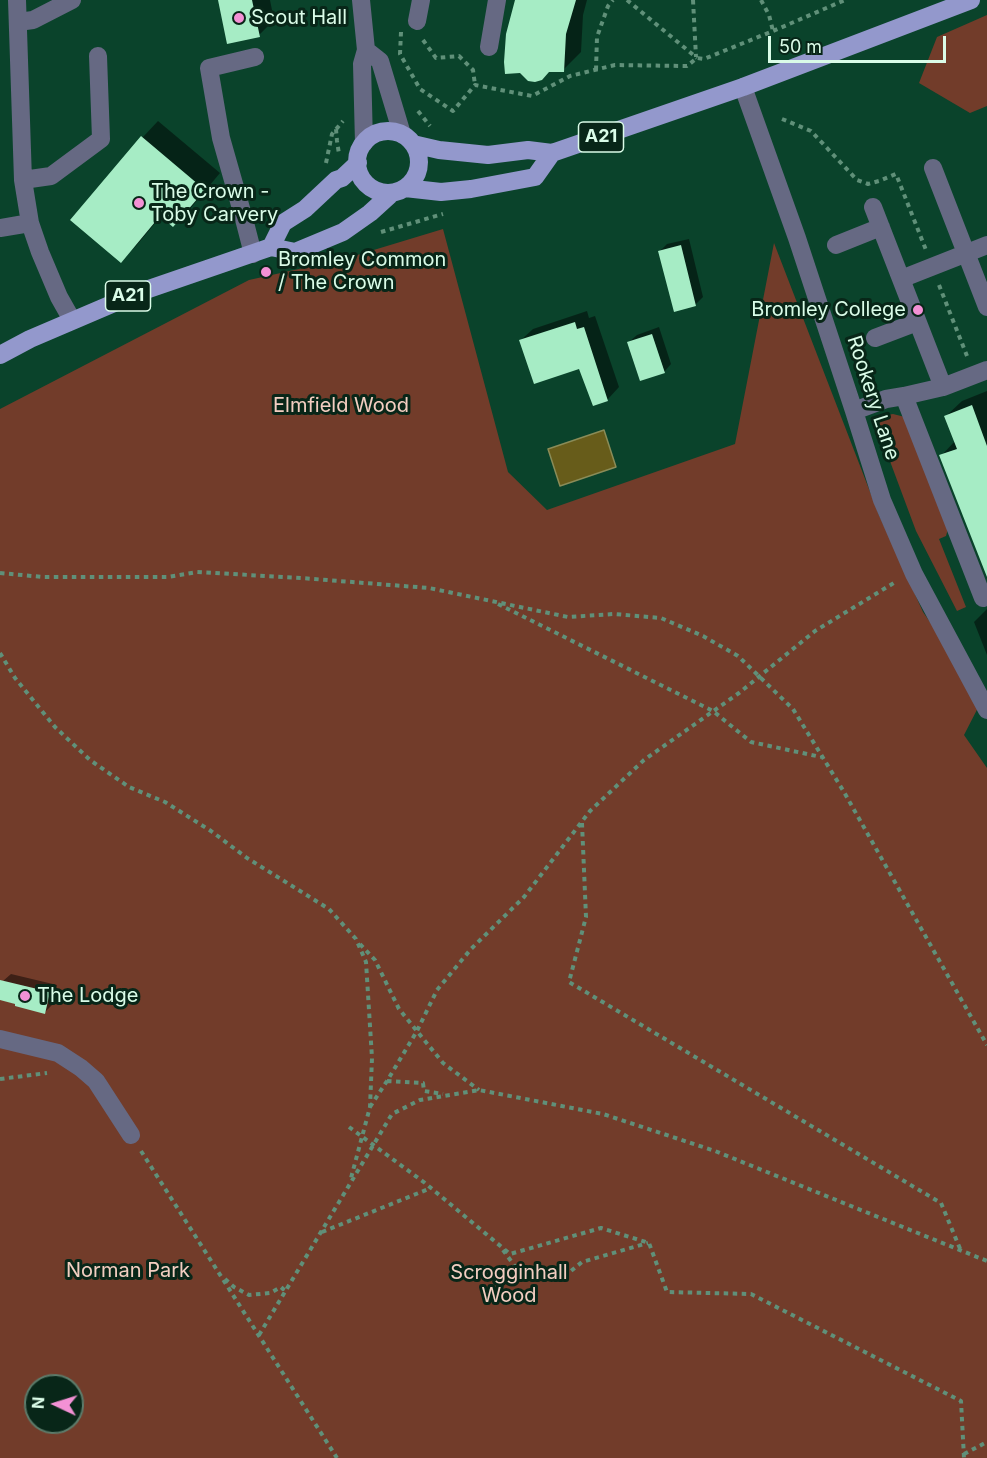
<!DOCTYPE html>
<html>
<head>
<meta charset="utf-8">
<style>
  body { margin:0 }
  #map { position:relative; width:987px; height:1458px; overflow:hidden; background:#0a432b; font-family:Inter,sans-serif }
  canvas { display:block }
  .north { position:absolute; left:24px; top:1374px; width:60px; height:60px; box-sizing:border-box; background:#082618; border:2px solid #5c7c6b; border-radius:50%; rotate:274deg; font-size:16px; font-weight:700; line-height:24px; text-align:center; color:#dafce8 }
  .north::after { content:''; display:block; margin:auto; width:21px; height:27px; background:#f391d5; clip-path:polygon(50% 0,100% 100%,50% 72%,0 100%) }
  .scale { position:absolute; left:768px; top:36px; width:178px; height:27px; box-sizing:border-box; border:3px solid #dafce8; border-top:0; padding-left:8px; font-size:18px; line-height:21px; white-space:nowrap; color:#dafce8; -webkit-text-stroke:4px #082618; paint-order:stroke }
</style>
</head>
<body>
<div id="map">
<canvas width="987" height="1458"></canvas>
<div class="north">N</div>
<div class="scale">50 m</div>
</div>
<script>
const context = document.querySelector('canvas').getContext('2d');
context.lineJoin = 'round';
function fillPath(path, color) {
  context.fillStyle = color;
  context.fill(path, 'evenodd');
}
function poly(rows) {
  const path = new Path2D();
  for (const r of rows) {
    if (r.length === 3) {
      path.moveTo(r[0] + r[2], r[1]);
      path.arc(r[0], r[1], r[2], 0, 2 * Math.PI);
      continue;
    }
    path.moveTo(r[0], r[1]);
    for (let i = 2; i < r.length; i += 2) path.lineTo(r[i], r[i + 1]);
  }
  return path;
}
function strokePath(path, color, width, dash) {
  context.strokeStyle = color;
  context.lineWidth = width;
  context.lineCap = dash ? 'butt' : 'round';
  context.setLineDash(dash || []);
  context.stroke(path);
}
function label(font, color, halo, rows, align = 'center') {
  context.font = font + ' Inter,sans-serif';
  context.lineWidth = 6;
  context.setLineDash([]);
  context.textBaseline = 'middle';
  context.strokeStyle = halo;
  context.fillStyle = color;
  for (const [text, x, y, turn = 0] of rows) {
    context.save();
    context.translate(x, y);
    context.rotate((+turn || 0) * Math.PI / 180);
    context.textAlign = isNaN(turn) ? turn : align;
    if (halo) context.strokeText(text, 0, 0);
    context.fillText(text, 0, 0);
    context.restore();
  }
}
const green = poly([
  [987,15,987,106,970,113,919,83,937,37],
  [443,229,508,472,547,510,735,444,774,243,879,515,923,612,983,698,964,735,987,768,987,1458,0,1458,0,409,249,280,344,259],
  [36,1386,72,1386,72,1422,36,1422],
  [893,414,905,417,948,529,946,536,939,539,966,607,957,611,916,531,878,429,878,425,882,419,887,415]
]);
const water = poly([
  [604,430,616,467,560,486,548,449,604,430]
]);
const shadow = poly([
  [219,0,270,0,274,20,259,35],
  [516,0,587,0,583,15,581,52,563,70],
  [158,121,220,173,189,210,173,225,162,215,136,246,120,261,72,220,143,137],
  [689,239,703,297,695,305,660,251,667,244],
  [587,311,589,318,595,316,619,387,608,399,593,404,580,367,521,340,533,329],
  [659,327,671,364,664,372,629,342,637,335],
  [987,391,987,573,941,456,955,441,946,416,962,401],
  [987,609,987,655,974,622],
  [11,974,57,985,52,1005,44,1013,0,999,3,981]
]);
const building = poly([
  [218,0,252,0,260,37,227,44],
  [515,0,576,0,566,34,564,72,549,72,542,80,535,82,528,81,520,73,505,74,504,62,506,34],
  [141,136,205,190,173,227,160,216,121,263,70,220],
  [681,245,696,306,674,312,658,251],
  [575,322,577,329,584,327,608,401,593,406,579,369,534,384,519,340],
  [652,334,665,373,640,381,627,342],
  [972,405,987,446,987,577,939,455,957,449,944,416],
  [0,980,50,992,45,1014,15,1006,15,1004,0,1000]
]);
const path = poly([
  [627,0,697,58],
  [693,0,696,57],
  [761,0,769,15,773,31],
  [401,32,400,54,420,89,453,111,475,85,532,96,570,76,615,65,687,66,697,58,704,59,773,31,845,0],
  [423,40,436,58,459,56,473,70,475,85],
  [596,70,597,37,608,6,613,0],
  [418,111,430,126],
  [782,119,811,131,857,180,868,184,879,181,896,174,926,250],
  [336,129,337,141,339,154],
  [326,163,332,134,343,121],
  [381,232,443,214],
  [939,285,967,356],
  [0,573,43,577,168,577,197,572,301,578,429,588,568,617,614,614,661,618,703,636,738,656,793,709,844,792,987,1045],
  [498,604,713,711,751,742,821,757],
  [0,653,15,678,55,727,90,760,129,787,165,802,211,831,247,858,329,909,356,939,366,962,372,1058,370,1107,351,1178],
  [582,823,586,917,569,982,941,1203,961,1251],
  [360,944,375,960,399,1009,443,1063,479,1090],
  [0,1079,47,1073],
  [387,1081,423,1083,424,1091,443,1094],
  [370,1107,387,1081,417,1031,437,990,471,949,524,897,590,811,644,760,739,693,815,631,897,581],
  [349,1127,425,1183,510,1254,601,1228,649,1243,667,1292,751,1294,961,1401,964,1458],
  [141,1151,337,1458],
  [322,1232,431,1188],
  [503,1250,519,1272,566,1275,582,1262,648,1243],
  [225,1279,234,1287,249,1295,270,1293,281,1287,283,1289,285,1284],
  [259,1335,392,1114,420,1100,479,1090,603,1114,715,1151,987,1261],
  [964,1454,987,1442]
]);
const minor = poly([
  [17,0,23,180,30,223,40,252,59,297,72,320],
  [361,0,366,50,362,64,364,143],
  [417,21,421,0],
  [18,22,33,20,72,0],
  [489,47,497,0],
  [366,50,380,61,402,134],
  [743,87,797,238,854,411,882,500,914,574,987,710],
  [933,168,987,307],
  [23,180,51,176,101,139,98,56],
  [0,228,30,223],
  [836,245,881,227],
  [253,254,244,219,221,138,209,68,255,57],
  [901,279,987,245],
  [875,338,917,322],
  [943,387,987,370],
  [904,396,983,598],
  [854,411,886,399,904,396,943,387,873,207],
  [0,1039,58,1053,81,1068,96,1081,131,1135]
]);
const major = poly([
  [388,162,31],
  [413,144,439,150,488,155,528,150,552,153,743,87,971,0],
  [405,188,441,192,471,189,535,177,552,153],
  [271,247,283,223,305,209,336,180,342,178,358,163],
  [0,355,30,339,140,292,271,247,295,252,343,232,370,213,392,193]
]);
const markers = [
  [239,18,6,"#f391d5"],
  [139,203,6,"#f391d5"],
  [266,272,6,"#f391d5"],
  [918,310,6,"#f391d5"],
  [25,996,6,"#f391d5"]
];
const shields = [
  [601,137,45],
  [128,296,45]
];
const shieldNames = [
  ["A21",601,137],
  ["A21",128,296]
];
const poiNames = [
  ["Scout Hall",251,18],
  ["The Crown -",151,192],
  ["Toby Carvery",151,215],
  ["Bromley Common",278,260],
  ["/ The Crown",278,283],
  ["Bromley College",906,310,"right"],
  ["The Lodge",37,996]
];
const streetNames = [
  ["Rookery Lane",873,398,72]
];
const parkNames = [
  ["Elmfield Wood",341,406],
  ["Norman Park",128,1271],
  ["Scrogginhall",509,1273],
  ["Wood",509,1296]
];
fillPath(green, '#723c2a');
fillPath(water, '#675c1a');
strokePath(water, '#8a8c58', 1.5);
fillPath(shadow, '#0007');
fillPath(building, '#a6ecc5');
strokePath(path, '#609079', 4, [4.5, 4.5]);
strokePath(minor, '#666983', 18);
strokePath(major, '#9398cc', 18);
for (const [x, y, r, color] of markers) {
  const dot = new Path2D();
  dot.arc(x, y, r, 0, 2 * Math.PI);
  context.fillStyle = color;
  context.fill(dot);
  strokePath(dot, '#082618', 2);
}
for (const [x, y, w] of shields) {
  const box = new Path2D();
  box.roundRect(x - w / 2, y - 15, w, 30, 4.5);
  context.fillStyle = '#082618';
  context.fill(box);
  strokePath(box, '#dafce8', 1.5);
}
label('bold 18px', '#dafce8', null, shieldNames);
label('20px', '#dafce8', '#082618', poiNames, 'left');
label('20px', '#dafce8', '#082618', streetNames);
label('20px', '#f3cec1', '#082618', parkNames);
</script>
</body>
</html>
